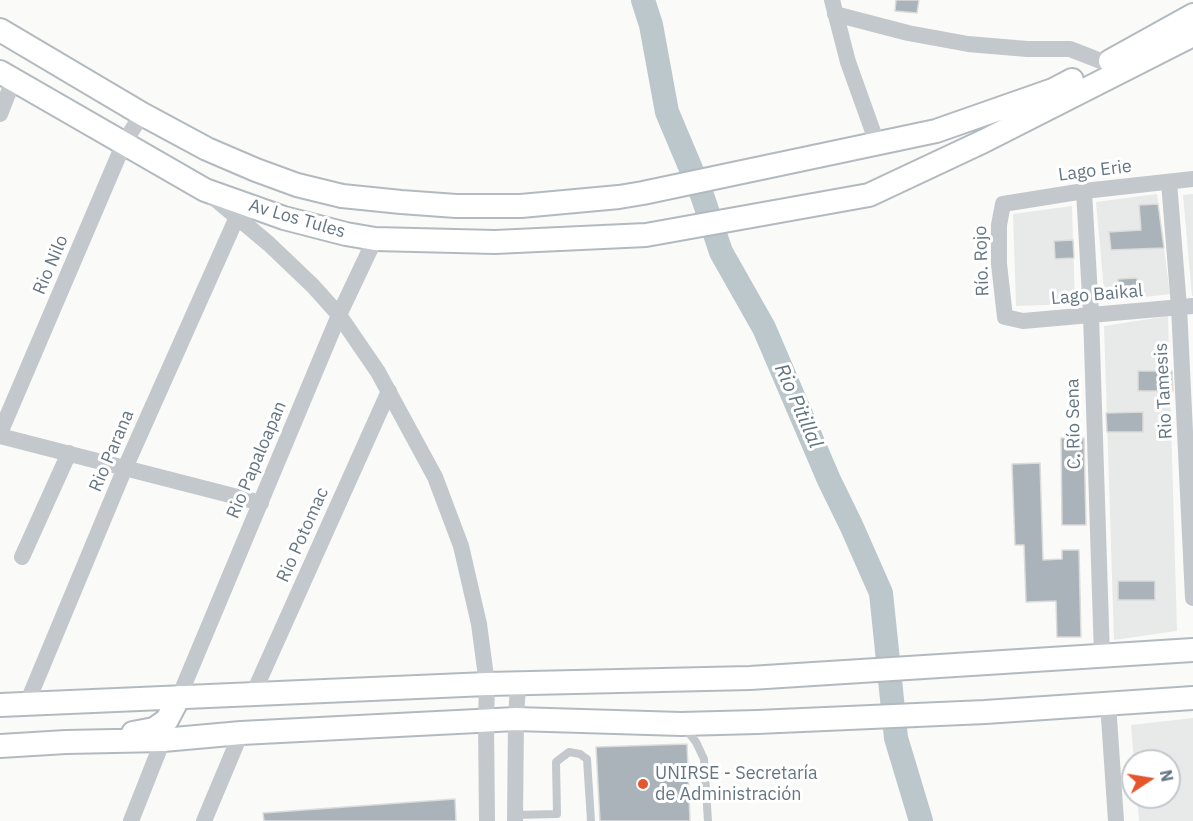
<!DOCTYPE html>
<html>
<head>
<meta charset="utf-8">
<style>
  body { margin:0 }
  #map { position:relative; width:1193px; height:821px; overflow:hidden; background:#fafaf8; font-family:"IBM Plex Sans",sans-serif }
  canvas { display:block }
  .north { position:absolute; left:1121px; top:749px; width:60px; height:60px; box-sizing:border-box; background:#fff; border:2px solid #c1c8cd; border-radius:50%; rotate:78deg; font-size:16px; font-weight:700; line-height:24px; text-align:center; color:#657683 }
  .north::after { content:''; display:block; margin:auto; width:21px; height:27px; background:#e4572e; clip-path:polygon(50% 0,100% 100%,50% 72%,0 100%) }
</style>
</head>
<body>
<div id="map">
<canvas width="1193" height="821"></canvas>
<div class="north">N</div>
</div>
<script>
const context = document.querySelector('canvas').getContext('2d');
context.lineJoin = 'round';
function fillPath(path, color) {
  context.fillStyle = color;
  context.fill(path, 'evenodd');
}
function poly(rows) {
  const path = new Path2D();
  for (const r of rows) {
    path.moveTo(r[0], r[1]);
    for (let i = 2; i < r.length; i += 2) path.lineTo(r[i], r[i + 1]);
  }
  return path;
}
function strokePath(path, color, width, dash) {
  context.strokeStyle = color;
  context.lineWidth = width;
  context.lineCap = dash ? 'butt' : 'round';
  context.setLineDash(dash || []);
  context.stroke(path);
}
function label(font, color, halo, rows, align = 'center') {
  context.font = font + ' "IBM Plex Sans",sans-serif';
  context.lineWidth = 6;
  context.setLineDash([]);
  context.textBaseline = 'middle';
  context.strokeStyle = halo;
  context.fillStyle = color;
  for (const [text, x, y, turn = 0] of rows) {
    context.save();
    context.translate(x, y);
    context.rotate((+turn || 0) * Math.PI / 180);
    context.textAlign = isNaN(turn) ? turn : align;
    if (halo) context.strokeText(text, 0, 0);
    context.fillText(text, 0, 0);
    context.restore();
  }
}
const built = poly([
  [1157,194,1170,294,1105,302,1096,202],
  [1193,194,1193,296,1192,296,1183,195],
  [1072,206,1075,304,1016,306,1013,214],
  [1168,316,1177,631,1114,640,1104,326],
  [1193,718,1193,821,1139,821,1137,797,1169,797,1169,761,1134,761,1131,725]
]);
const river = poly([
  [643,0,651,25,667,112,702,195,721,252,764,328,829,480,851,525,881,593,896,738,921,821]
]);
const building = poly([
  [896,0,919,0,917,13,895,11,896,0],
  [1158,204,1164,248,1111,250,1109,232,1141,230,1139,205,1158,204],
  [1073,240,1074,258,1055,259,1054,241,1073,240],
  [1137,278,1138,296,1119,297,1118,279,1137,278],
  [1138,371,1172,371,1173,391,1138,391,1138,371],
  [1143,412,1143,432,1107,432,1106,413,1143,412],
  [1061,438,1084,438,1086,525,1062,525,1061,438],
  [1040,463,1043,560,1062,559,1062,550,1079,550,1081,637,1057,637,1056,601,1026,602,1024,545,1015,545,1012,464,1040,463],
  [1118,581,1155,581,1155,600,1118,600,1118,581],
  [687,744,690,821,600,821,596,747,687,744],
  [455,799,456,821,264,821,263,813,455,799]
]);
const lane = poly([
  [685,728,696,742,704,759,708,821],
  [515,815,557,814,556,762,569,752,580,754,587,759,591,821]
]);
const street = poly([
  [832,0,848,62,877,143],
  [835,14,908,33,968,44,1027,49,1070,49,1106,63],
  [0,114,13,81],
  [1193,179,1084,191,1003,204,999,225,999,264,1005,317,1023,321,1193,306],
  [1169,182,1179,307,1193,598],
  [1084,191,1091,314,1102,656],
  [213,197,269,244,313,286,339,315,378,372,435,477,461,546,479,624,487,684,486,721,487,821],
  [0,433,124,143,142,114],
  [0,436,261,503],
  [22,557,69,453],
  [253,694,389,391],
  [179,697,339,315,375,239],
  [27,703,125,468,237,217],
  [1108,703,1116,821],
  [131,821,163,740],
  [204,821,241,733],
  [515,821,516,719,518,685]
]);
const secondary = poly([
  [0,30,142,114,207,149,256,170,297,185,342,196,401,202,456,206,521,206,619,197,643,193,936,131,1053,90,1072,80],
  [1110,61,1193,15],
  [0,72,205,190,284,218,346,234,375,239,495,242,646,235,869,195,984,141,1193,35],
  [0,705,487,684,750,678,1193,650],
  [133,733,154,729,167,720,179,697],
  [0,746,66,742,163,740,241,733,516,719,681,724,757,722,985,712,1193,698]
]);
const markers = [
  [643,784,6,"#e4572e"]
];
const streetNames = [
  ["Lago Erie",1095,171,-7],
  ["Av Los Tules",297,219,16],
  ["Río. Rojo",982,261,-92],
  ["Rio Nilo",51,265,-67],
  ["Lago Baikal",1097,295,-5],
  ["Rio Tamesis",1164,391,-93],
  ["C. Río Sena",1074,424,-91],
  ["Rio Parana",112,451,-67],
  ["Rio Papaloapan",257,460,-67],
  ["Rio Potomac",303,535,-66]
];
const poiNames = [
  ["UNIRSE - Secretaría",655,774],
  ["de Administración",655,795]
];
const waterNames = [
  ["Rio Pitillal",798,406,66]
];
fillPath(built, '#e8e9e9');
strokePath(river, '#bbc7cb', 24);
fillPath(building, '#aab3b9');
strokePath(building, '#dcdcda', 1.5);
strokePath(secondary, '#b3babf', 26);
strokePath(lane, '#c3c8cc', 8);
strokePath(street, '#c3c8cc', 16);
strokePath(secondary, '#fff', 22);
for (const [x, y, r, color] of markers) {
  const dot = new Path2D();
  dot.arc(x, y, r, 0, 2 * Math.PI);
  context.fillStyle = color;
  context.fill(dot);
  strokePath(dot, '#fff', 2);
}
label('18px', '#657683', '#fff', streetNames);
label('18px', '#657683', '#fff', poiNames, 'left');
label('italic 20px', '#60757c', '#fff', waterNames);
</script>
</body>
</html>
